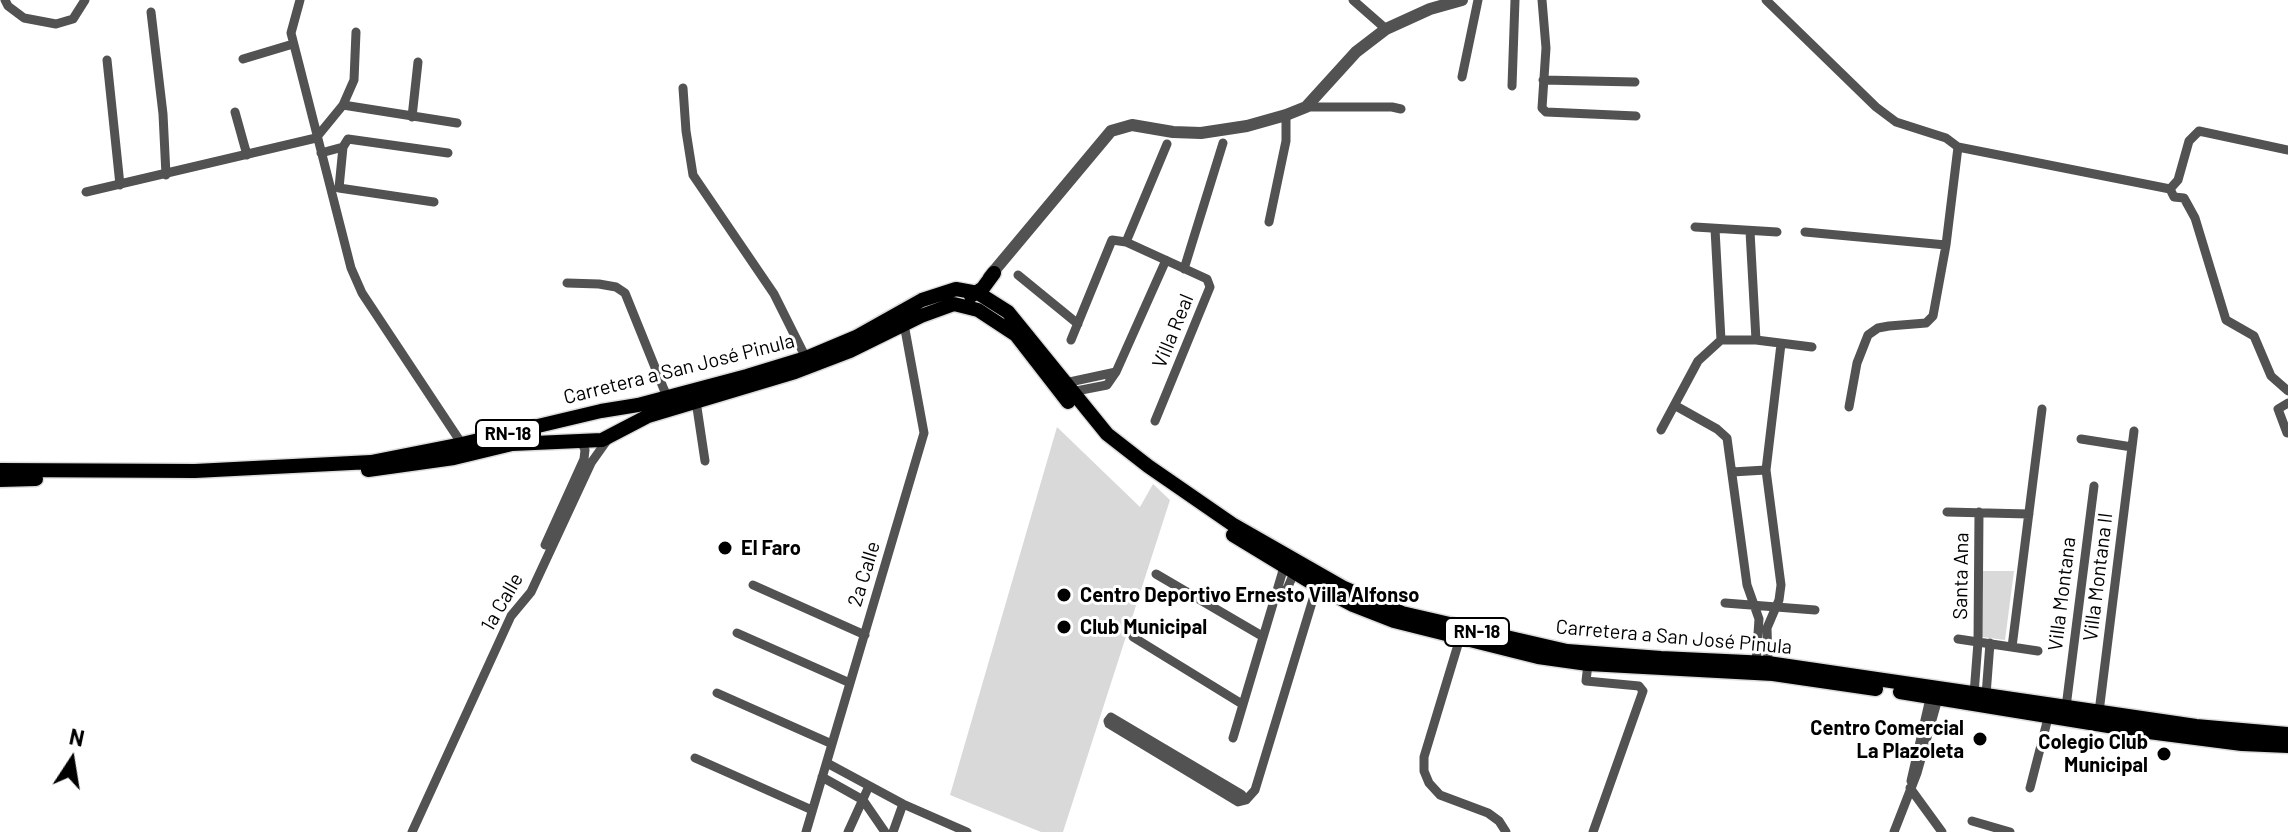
<!DOCTYPE html>
<html>
<head>
<meta charset="utf-8">
<style>
  body { margin:0 }
  #map { position:relative; width:2288px; height:832px; overflow:hidden; background:#fff; font-family:Barlow,sans-serif }
  canvas { display:block }
  .north { position:absolute; left:32px; top:720px; width:80px; height:80px; -webkit-text-stroke:6px #fff; paint-order:stroke; rotate:12deg; font-size:22px; font-weight:700; line-height:32px; text-align:center; color:#000 }
  .north::after { content:''; display:block; margin:auto; width:28px; height:36px; background:#000; clip-path:polygon(50% 0,100% 100%,50% 72%,0 100%) }
</style>
</head>
<body>
<div id="map">
<canvas width="2288" height="832"></canvas>
<div class="north">N</div>
</div>
<script>
const context = document.querySelector('canvas').getContext('2d');
context.lineJoin = 'round';
function fillPath(path, color) {
  context.fillStyle = color;
  context.fill(path, 'evenodd');
}
function poly(rows) {
  const path = new Path2D();
  for (const r of rows) {
    path.moveTo(r[0], r[1]);
    for (let i = 2; i < r.length; i += 2) path.lineTo(r[i], r[i + 1]);
  }
  return path;
}
function strokePath(path, color, width, dash) {
  context.strokeStyle = color;
  context.lineWidth = width;
  context.lineCap = dash ? 'butt' : 'round';
  context.setLineDash(dash || []);
  context.stroke(path);
}
function label(font, color, halo, rows, align = 'center') {
  context.font = font + ' Barlow,sans-serif';
  context.lineWidth = 6;
  context.setLineDash([]);
  context.textBaseline = 'middle';
  context.strokeStyle = halo;
  context.fillStyle = color;
  for (const [text, x, y, turn = 0] of rows) {
    context.save();
    context.translate(x, y);
    context.rotate((+turn || 0) * Math.PI / 180);
    context.textAlign = isNaN(turn) ? turn : align;
    if (halo) context.strokeText(text, 0, 0);
    context.fillText(text, 0, 0);
    context.restore();
  }
}
const green = poly([
  [1057,427,1140,507,1153,484,1170,500,1063,832,1041,832,950,795],
  [1983,571,2014,571,2005,640,1982,637]
]);
const minor = poly([
  [5,0,8,6,24,18,56,24,73,19,85,0],
  [300,0,291,33,351,268,362,293,462,444],
  [1353,0,1386,29],
  [1542,0,1546,48,1542,108,1546,112,1636,116],
  [1766,0,1876,107,1896,122,1946,138,1958,147,1946,245,1933,316,1926,323,1889,326,1878,328,1868,335,1857,363,1849,407],
  [151,12,163,114,166,175],
  [243,59,293,44],
  [107,60,120,185],
  [1462,77,1478,0],
  [1543,80,1635,82],
  [1512,86,1515,0],
  [683,88,686,131,693,175,774,294,806,358],
  [343,105,457,123],
  [1306,107,1392,107,1401,109],
  [235,112,247,155],
  [412,117,418,62],
  [1958,147,2170,189,2178,180,2189,141,2199,131,2288,150],
  [321,153,343,147],
  [2170,189,2174,197,2184,198,2195,218,2226,320,2254,336,2271,376,2288,391],
  [86,192,316,138,343,105,354,80,356,32],
  [434,202,339,188,343,147,348,139,448,153],
  [1269,222,1286,141,1286,115],
  [1695,227,1777,232],
  [1715,229,1721,340],
  [1750,231,1756,340],
  [1805,232,1946,245],
  [1126,242,1167,144],
  [1184,269,1223,143],
  [1018,275,1078,324],
  [567,283,599,284,616,287,625,293,667,397],
  [1071,340,1112,240,1126,242,1207,279,1210,287,1155,421],
  [1065,383,1116,372],
  [1071,392,1107,385,1116,372,1166,260],
  [696,401,705,461],
  [1676,406,1717,429,1727,438,1747,585,1759,619,1756,663],
  [1661,430,1698,361,1721,340,1756,340,1812,347],
  [2287,433,2278,409,2288,403],
  [2081,439,2132,447],
  [1732,472,1766,470],
  [1947,512,2029,514],
  [545,545,584,459,585,450,582,443],
  [1156,574,1262,636],
  [753,585,865,635],
  [1276,595,1287,589,1294,573],
  [1725,603,1815,610],
  [737,633,850,683],
  [1133,637,1242,704],
  [1460,638,1424,757,1424,771,1429,783,1440,795,1488,813,1499,821,1506,832],
  [1958,639,2038,651],
  [2012,647,2042,409],
  [1768,663,1767,628,1779,600,1781,585,1766,470,1781,344],
  [1588,664,1586,681,1639,686,1643,691,1593,832],
  [717,693,832,744],
  [1974,694,1978,642,1979,512],
  [1986,695,1990,643],
  [2066,707,2094,486],
  [2099,712,2134,431],
  [1111,717,1241,794,1246,800,1238,802,1109,724,1108,721,1111,717],
  [1233,738,1284,567],
  [695,758,812,810],
  [827,763,903,804,967,832],
  [822,777,863,800,885,832],
  [1911,781,1931,694],
  [1910,788,1942,832],
  [2030,788,2048,718],
  [1246,800,1255,790,1317,586],
  [1972,821,2010,832],
  [412,832,511,616,531,592,591,463,608,439],
  [806,832,924,433,904,324],
  [848,832,869,786],
  [893,832,903,804],
  [1894,832,1917,773,1939,695]
]);
const tertiary = poly([
  [989,277,1111,131,1132,125,1173,132,1201,133,1247,126,1286,115,1306,107,1356,52,1386,29,1430,9,1462,0]
]);
const primary = poly([
  [971,296,983,288,994,273],
  [0,470,195,471,371,462,462,444,601,411,638,405,747,376,806,358,856,337,922,300,956,289,978,293,1008,312,1107,434,1148,466,1232,524,1344,588,1402,613,1567,651,1661,658,1768,663,2196,726,2288,734],
  [368,470,454,458,512,444,602,440,648,416,795,372,850,351,921,316,954,304,978,310,1016,335,1068,402],
  [0,480,36,479],
  [1233,535,1317,586,1353,605,1394,621,1538,657,1588,664,1773,674,1876,689],
  [1900,692,2133,730,2242,744,2288,746]
]);
const markers = [
  [725,548,8,"#000"],
  [1064,595,8,"#000"],
  [1064,627,8,"#000"],
  [1980,739,8,"#000"],
  [2164,754,8,"#000"]
];
const shields = [
  [508,434,64],
  [1477,632,64]
];
const shieldNames = [
  ["RN-18",508,434],
  ["RN-18",1477,632]
];
const streetNames = [
  ["Villa Real",1173,331,-68],
  ["Carretera a San José Pinula",679,369,-14],
  ["2a Calle",864,574,-73],
  ["Santa Ana",1961,576,-89],
  ["Villa Montana II",2098,577,-83],
  ["Villa Montana",2062,594,-83],
  ["1a Calle",502,602,-60],
  ["Carretera a San José Pinula",1674,637,5]
];
const poiNames = [
  ["El Faro",741,548],
  ["Centro Deportivo Ernesto Villa Alfonso",1080,595],
  ["Club Municipal",1080,627],
  ["Centro Comercial",1964,728,"right"],
  ["La Plazoleta",1964,751,"right"],
  ["Colegio Club",2148,742,"right"],
  ["Municipal",2148,765,"right"]
];
fillPath(green, '#d9d9d9');
strokePath(primary, '#dbdbdb', 17);
strokePath(minor, '#525252', 9);
strokePath(tertiary, '#525252', 12);
strokePath(primary, '#000', 14);
for (const [x, y, r, color] of markers) {
  const dot = new Path2D();
  dot.arc(x, y, r, 0, 2 * Math.PI);
  context.fillStyle = color;
  context.fill(dot);
  strokePath(dot, '#fff', 3);
}
for (const [x, y, w] of shields) {
  const box = new Path2D();
  box.roundRect(x - w / 2, y - 14, w, 28, 6);
  context.fillStyle = '#fff';
  context.fill(box);
  strokePath(box, '#000', 2);
}
label('bold 18px', '#000', null, shieldNames);
label('20px', '#000', '#fff', streetNames);
label('bold 20px', '#000', '#fff', poiNames, 'left');
</script>
</body>
</html>
